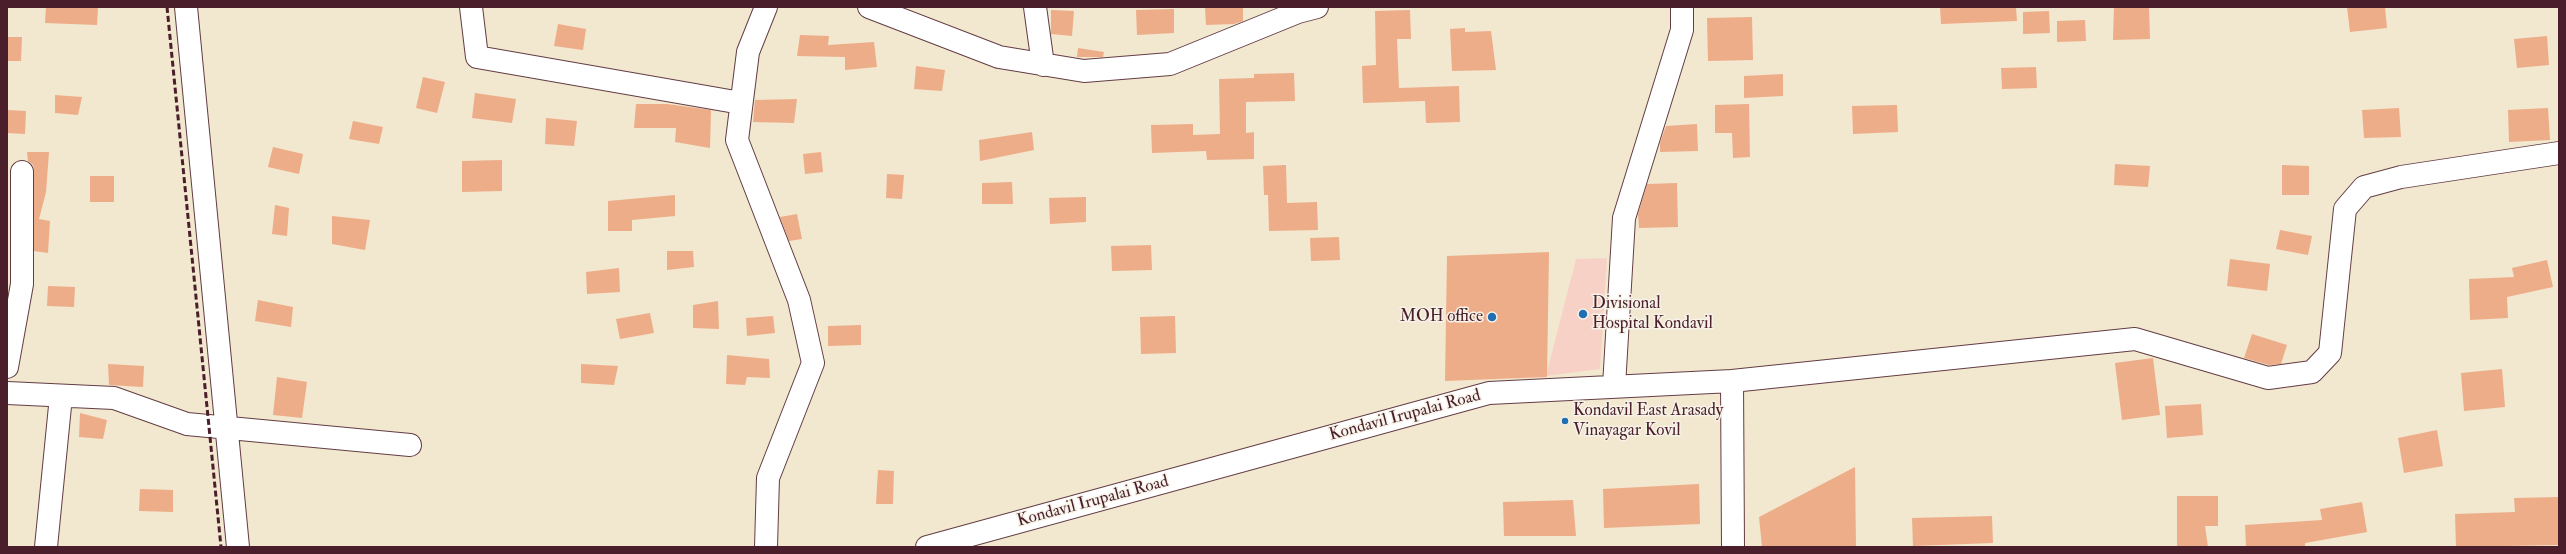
<!DOCTYPE html>
<html>
<head>
<meta charset="utf-8">
<style>
  body { margin:0 }
  #map { position:relative; width:2566px; height:554px; overflow:hidden; background:#f2e7cf; font-family:"IM FELL Double Pica",serif }
  canvas { display:block }
  .frame { position:absolute; inset:0; border:8px solid #4a1f2b; pointer-events:none }
</style>
</head>
<body>
<div id="map">
<canvas width="2566" height="554"></canvas>
<div class="frame"></div>
</div>
<script>
const context = document.querySelector('canvas').getContext('2d');
context.lineJoin = 'round';
function fillPath(path, color) {
  context.fillStyle = color;
  context.fill(path, 'evenodd');
}
function poly(rows) {
  const path = new Path2D();
  for (const r of rows) {
    path.moveTo(r[0], r[1]);
    for (let i = 2; i < r.length; i += 2) path.lineTo(r[i], r[i + 1]);
  }
  return path;
}
function strokePath(path, color, width, dash) {
  context.strokeStyle = color;
  context.lineWidth = width;
  context.lineCap = dash ? 'butt' : 'round';
  context.setLineDash(dash || []);
  context.stroke(path);
}
function label(font, color, halo, rows, align = 'center') {
  context.font = font + ' "IM FELL Double Pica",serif';
  context.lineWidth = 3;
  context.setLineDash([]);
  context.textBaseline = 'middle';
  context.strokeStyle = halo;
  context.fillStyle = color;
  for (const [text, x, y, turn = 0] of rows) {
    context.save();
    context.translate(x, y);
    context.rotate((+turn || 0) * Math.PI / 180);
    context.textAlign = isNaN(turn) ? turn : align;
    if (halo) context.strokeText(text, 0, 0);
    context.fillText(text, 0, 0);
    context.restore();
  }
}
const built = poly([
  [1607,258,1600,369,1546,376,1576,259]
]);
const building = poly([
  [46,7,98,7,97,25,45,23],
  [1205,7,1243,7,1243,21,1234,24,1206,25],
  [1940,7,2016,7,2017,21,1941,24],
  [2114,7,2149,7,2150,39,2113,40],
  [2347,7,2385,7,2387,28,2350,32],
  [1174,9,1174,33,1137,35,1136,10],
  [1051,10,1074,11,1072,36,1051,34],
  [1410,10,1411,39,1397,39,1399,88,1459,86,1460,122,1426,123,1425,101,1363,103,1362,66,1376,65,1375,11],
  [2049,11,2050,33,2023,34,2023,12],
  [1752,17,1753,60,1708,61,1707,18],
  [2085,20,2086,41,2057,42,2057,21],
  [558,24,586,29,583,50,554,46],
  [1465,28,1465,32,1491,31,1496,70,1452,71,1450,29],
  [800,35,829,36,828,45,874,42,877,67,845,70,845,57,797,56],
  [2547,36,2549,65,2517,68,2514,39],
  [7,37,22,37,21,61,7,61],
  [1078,48,1104,52,1103,57,1077,57],
  [916,66,945,70,942,91,914,89],
  [2036,67,2037,88,2002,89,2001,68],
  [1294,73,1295,101,1246,102,1246,133,1254,132,1254,159,1207,160,1206,151,1152,153,1151,125,1193,124,1193,135,1220,134,1219,79,1254,78,1254,74],
  [1783,74,1783,96,1744,98,1744,76],
  [423,77,445,82,437,113,416,108],
  [475,93,516,99,512,123,472,118],
  [55,95,82,97,78,115,55,113],
  [797,99,794,123,753,122,755,100],
  [636,104,667,104,711,110,710,148,675,142,676,128,634,128],
  [1749,104,1750,157,1733,158,1732,133,1715,133,1715,105],
  [1897,105,1898,132,1853,134,1852,106],
  [2399,108,2401,137,2364,138,2362,110],
  [2548,108,2550,140,2509,142,2508,110],
  [7,110,26,111,25,134,7,133],
  [546,118,577,121,574,146,545,144],
  [353,121,383,127,379,144,349,139],
  [1697,124,1698,151,1660,152,1660,143,1666,126],
  [1032,132,1034,150,980,161,979,140],
  [273,147,303,154,299,174,268,167],
  [27,152,49,152,46,192,39,219,50,221,48,253,34,251,34,172,33,165,28,161],
  [821,152,823,172,805,174,803,154],
  [502,160,502,191,462,192,462,161],
  [2115,164,2150,166,2148,187,2114,185],
  [1286,165,1287,203,1317,202,1318,230,1269,231,1268,195,1264,195,1263,166],
  [2282,165,2309,166,2309,195,2282,195],
  [887,174,904,175,902,199,886,198],
  [90,176,114,176,114,202,90,202],
  [1012,182,1013,204,982,204,982,183],
  [1677,183,1678,227,1639,228,1638,214,1647,184],
  [675,195,675,216,632,220,632,231,608,231,608,201],
  [1086,197,1086,222,1050,224,1049,198],
  [275,205,289,208,287,236,272,234],
  [797,214,802,239,789,241,780,217],
  [332,216,370,220,365,250,332,244],
  [2280,230,2312,236,2308,255,2276,249],
  [1339,237,1340,260,1311,261,1310,238],
  [1151,245,1152,270,1112,271,1111,246],
  [667,251,693,251,694,267,667,270],
  [1549,252,1547,377,1445,381,1447,256],
  [2230,259,2270,264,2267,291,2227,286],
  [2547,260,2553,287,2507,297,2508,318,2470,320,2469,279,2514,277,2512,268],
  [619,268,620,292,587,294,586,272],
  [48,286,75,287,74,307,47,306],
  [258,300,293,307,291,327,255,321],
  [718,301,719,329,693,328,693,305],
  [650,313,654,333,620,339,616,319],
  [773,316,775,333,747,336,746,318],
  [1175,316,1176,353,1141,354,1140,317],
  [861,325,861,345,828,346,828,326],
  [2252,334,2287,345,2281,364,2269,365,2244,358],
  [727,355,769,359,770,378,747,377,745,385,726,384],
  [2153,358,2160,415,2122,420,2115,363],
  [108,364,144,366,143,387,109,385],
  [581,364,618,366,614,385,581,383],
  [2502,369,2505,407,2464,411,2461,373],
  [277,377,307,382,302,418,273,415],
  [2201,404,2203,435,2167,438,2165,406],
  [80,413,107,420,103,439,79,437],
  [2437,430,2443,466,2404,473,2398,438],
  [1855,467,1856,547,1762,547,1759,517],
  [878,470,894,471,893,504,876,504],
  [1699,484,1700,524,1604,528,1603,489],
  [140,489,173,490,173,512,139,511],
  [2177,496,2218,496,2218,526,2205,526,2208,547,2177,547],
  [2559,497,2559,545,2456,547,2455,514,2515,512,2514,498],
  [1573,500,1576,536,1504,536,1503,502],
  [2362,502,2367,532,2305,543,2305,547,2246,547,2245,525,2322,520,2320,509],
  [1992,516,1993,543,1913,546,1912,518]
]);
const minor = poly([
  [186,7,238,547],
  [471,7,477,57,741,103],
  [766,7,748,52,737,140,799,300,813,363,768,478,766,547],
  [869,7,999,57,1084,71,1170,64,1298,12,1317,7],
  [1035,7,1043,65],
  [7,367,22,284,22,172],
  [1732,381,2135,339,2268,378,2312,372,2330,353,2345,209,2364,187,2401,177,2559,153],
  [1614,386,1624,218,1682,30,1682,7],
  [7,393,114,398,187,424,410,445],
  [46,547,61,396],
  [927,547,1489,393,1732,381,1733,547]
]);
const rail = poly([
  [167,7,221,547]
]);
const markers = [
  [1583,314,5,"#1f6fb2"],
  [1492,317,5,"#1f6fb2"],
  [1565,421,4,"#1f6fb2"]
];
const poiNames = [
  ["Divisional",1592,304],
  ["Hospital Kondavil",1592,324],
  ["MOH office",1483,317,"right"],
  ["Kondavil East Arasady",1573,411],
  ["Vinayagar Kovil",1573,431]
];
const streetNames = [
  ["Kondavil Irupalai Road",1405,416,-15],
  ["Kondavil Irupalai Road",1093,502,-15]
];
fillPath(built, '#f7d1c6');
fillPath(building, '#eead89');
strokePath(minor, '#633d44', 24);
strokePath(minor, '#fff', 22);
strokePath(rail, '#4a1f2b', 3, [6, 3]);
for (const [x, y, r, color] of markers) {
  const dot = new Path2D();
  dot.arc(x, y, r, 0, 2 * Math.PI);
  context.fillStyle = color;
  context.fill(dot);
  strokePath(dot, '#f7f3e8', 1.5);
}
label('17px', '#4a1f2b', '#f7f3e8', poiNames, 'left');
label('17px', '#4a1f2b', '#f7f3e8', streetNames);
</script>
</body>
</html>
